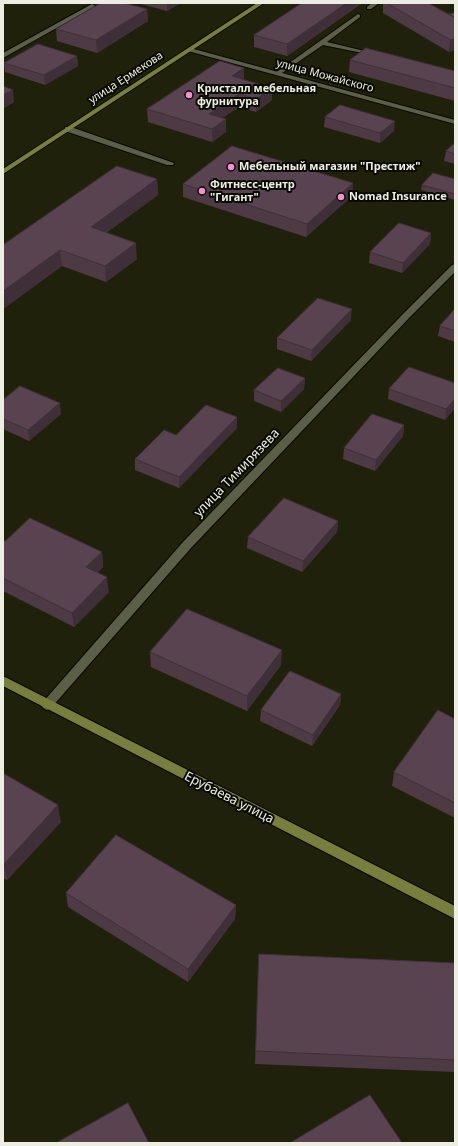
<!DOCTYPE html>
<html>
<head>
<meta charset="utf-8">
<style>
  body { margin:0 }
  #map { position:relative; width:458px; height:1146px; overflow:hidden; background:#1f210b; font-family:"Noto Sans",sans-serif }
  canvas { display:block }
  .frame { position:absolute; inset:0; border:4px solid #eceee1; pointer-events:none }
</style>
</head>
<body>
<div id="map">
<canvas width="458" height="1146"></canvas>
<div class="frame"></div>
</div>
<script>
const ctx = document.querySelector('canvas').getContext('2d');
ctx.lineJoin = 'round';
function trace(path, color, width, dash) { ctx.strokeStyle = color; ctx.lineWidth = width; ctx.lineCap = dash ? 'butt' : 'round'; ctx.setLineDash(dash || []); ctx.stroke(path); }
function fill(path, color) { ctx.fillStyle = color; ctx.fill(path, 'evenodd'); }
function write(font, color, halo, rows, align = 'center') {
  ctx.font = font + ' "Noto Sans",sans-serif'; ctx.lineWidth = 4; ctx.setLineDash([]); ctx.textBaseline = 'middle'; ctx.strokeStyle = halo; ctx.fillStyle = color; for (const [text, x, y, turn = 0] of rows) {
    ctx.save(); ctx.translate(x, y); ctx.rotate((+turn || 0) * Math.PI / 180); ctx.textAlign = isNaN(turn) ? turn : align; if (halo) ctx.strokeText(text, 0, 0); ctx.fillText(text, 0, 0); ctx.restore();
  }
}
const service = new Path2D(`
  M372 3H379L371 9H367V7Z
  M92 4 95 6 94 7 3 58V53Z
  M358 14 360 15V17L327 42 377 54V56L323 45 279 75H275V73Z
  M65 127H71L174 163 173 165H167L65 131Z`);
const minor = new Path2D(`
  M190 48 455 120V124L188 51 187 50Z
  M455 264V272L409 318 191 548 51 708 47 710 43 708 41 705 43 702 183 542 403 314 452 265Z`);
const secondary = new Path2D(`
  M257 3H264L3 174V169Z
  M3 676 455 906V919L3 686Z`);
const wall = new Path2D(`
  M137 3H181L167 11Z
  M383 3H428L449 14 455 13 449 52 383 13Z
  M361 4 287 56 254 47V35Z
  M147 9 148 21 97 53 57 41 56 29Z
  M77 56 78 66 45 85 5 72 4 63Z
  M350 60 455 71V101L349 72Z
  M244 79 272 100 256 112 239 107 222 118 226 119V132L212 142 148 122 147 109Z
  M325 117 394 131 380 143 324 127Z
  M455 143V164L444 161 446 151Z
  M157 179 158 195 106 233 137 259 106 282 62 266 3 309V245Z
  M455 179V200L421 190 422 185Z
  M353 183 352 196 306 237 183 197V184Z
  M431 233 430 244 402 273 369 263 370 252Z
  M455 309V342L438 336 440 326Z
  M351 320 311 361 277 349V338Z
  M305 378 304 389 281 412 254 401V390Z
  M455 383V408L445 420 388 399 389 389Z
  M3 400 61 414 29 441 3 429Z
  M237 417V428L179 488 135 470V459L176 435Z
  M404 425 403 436 375 471 343 459 344 448Z
  M338 521 337 532 302 572 247 548 248 537Z
  M3 540 5 541 102 552 103 567 97 573 109 592 74 627 3 591Z
  M150 652 281 665 247 711 151 667Z
  M341 694 340 705 312 746 260 721 261 710Z
  M455 719V818L392 786 394 772Z
  M3 773 61 822 7 880 3 878Z
  M66 893 236 905 235 919 188 982 68 907Z
  M259 954 455 963V1072L255 1064Z`);
const shadedWall = new Path2D(`
  M167 3H181L167 11Z
  M347 3H361V4L287 56V44Z
  M147 9 148 21 97 53 96 40Z
  M455 39V50L449 52 451 40Z
  M77 56 78 66 45 85 44 75Z
  M244 68V81L232 76Z
  M272 88V100L256 112V99Z
  M13 90 14 102 3 109V95Z
  M239 94V107L209 127V114Z
  M226 119V132L212 142V129Z
  M395 121 394 131 380 143V133Z
  M157 179 158 195 92 243 91 227Z
  M353 183 352 196 306 237 307 224Z
  M431 233 430 244 402 273 403 263Z
  M136 243 137 259 106 282 105 266Z
  M60 250 62 266 3 309V291Z
  M352 309 351 320 311 361 312 350Z
  M305 378 304 389 281 412V401Z
  M455 399V408L445 420 446 409Z
  M60 403 61 414 29 441 28 430Z
  M237 417V428L179 488V477Z
  M404 425 403 436 375 471 376 460Z
  M338 521 337 532 302 572 303 561Z
  M102 552 103 567 88 582 86 567Z
  M107 577 109 592 74 627 72 613Z
  M282 650 281 665 247 711V696Z
  M341 694 340 705 312 746 313 735Z
  M58 805 61 822 7 880 4 864Z
  M236 905 235 919 188 982V969Z`);
const building = new Path2D(`
  M101 3H124L147 9 96 40 56 29Z
  M302 3H347L287 44 254 35Z
  M387 3H428L455 18V39L451 40Z
  M455 13V18L449 14Z
  M38 44 77 56 44 75 4 63Z
  M366 48 455 71V88L350 60Z
  M220 61 244 68 232 76 272 88 256 99 239 94 209 114 226 119 212 129 147 109Z
  M3 86 13 90 3 95Z
  M340 105 395 121 380 133 325 117Z
  M455 143V154L446 151Z
  M232 146 353 183 307 224 183 184Z
  M117 166 157 179 91 227 136 243 105 266 60 250 3 291V245Z
  M433 173 455 179V194L422 185Z
  M399 223 431 233 403 263 370 252Z
  M318 298 352 309 312 350 277 338Z
  M455 309V331L440 326Z
  M409 367 455 383V399L446 409 389 389Z
  M278 368 305 378 281 401 254 390Z
  M20 386 60 403 28 430 3 419V400Z
  M206 405 237 417 179 477 135 459 164 430 176 435Z
  M372 414 404 425 376 460 344 448Z
  M284 498 338 521 303 561 248 537Z
  M30 518 102 552 86 567 107 577 72 613 3 578V540L5 541Z
  M187 609 282 650 247 696 150 652Z
  M290 671 341 694 313 735 261 710Z
  M438 710 455 719V803L394 772Z
  M3 773 58 805 4 864H3Z
  M116 835 236 905 188 969 66 893Z
  M259 954 455 963V1060L256 1051Z
  M370 1095 402 1143H290Z
  M128 1103 149 1143H56Z`);
const markers = [
  [189,95,4,"#f690d0"],
  [231,167,4,"#f690d0"],
  [202,191,4,"#f690d0"],
  [341,197,4,"#f690d0"]
];
const farStreetnames = [
  ["улица Можайского",325,76,15],
  ["улица Ермекова",126,78,-33]
];
const farPoinames = [
  ["Кристалл мебельная",197,89],
  ["фурнитура",197,102],
  ["Мебельный магазин \"Престиж\"",239,167],
  ["Фитнесс-центр",210,185],
  ["\"Гигант\"",210,198],
  ["Nomad Insurance",349,197]
];
const streetNames = [
  ["улица Тимирязева",237,473,-46],
  ["Ерубаева улица",229,798,27]
];
trace(service, '#090a00', 2);
trace(minor, '#090a00', 2);
trace(secondary, '#090a00', 2);
fill(service, '#5c5f48');
fill(minor, '#5c5f48');
fill(secondary, '#787e3d');
fill(wall, '#4d3a45');
fill(shadedWall, '#3e2f38');
fill(building, '#594350');
trace(building, '#3e2f38', 1);
for (const [x, y, r, color] of markers) { const dot = new Path2D(); dot.arc(x, y, r, 0, 2 * Math.PI); ctx.fillStyle = color; ctx.fill(dot); trace(dot, '#090a03', 1.5); }
write('11px', '#eceee1', '#090a03', farStreetnames);
write('bold 11px', '#eceee1', '#090a03', farPoinames, 'left');
write('13px', '#eceee1', '#090a03', streetNames);
</script>
</body>
</html>
